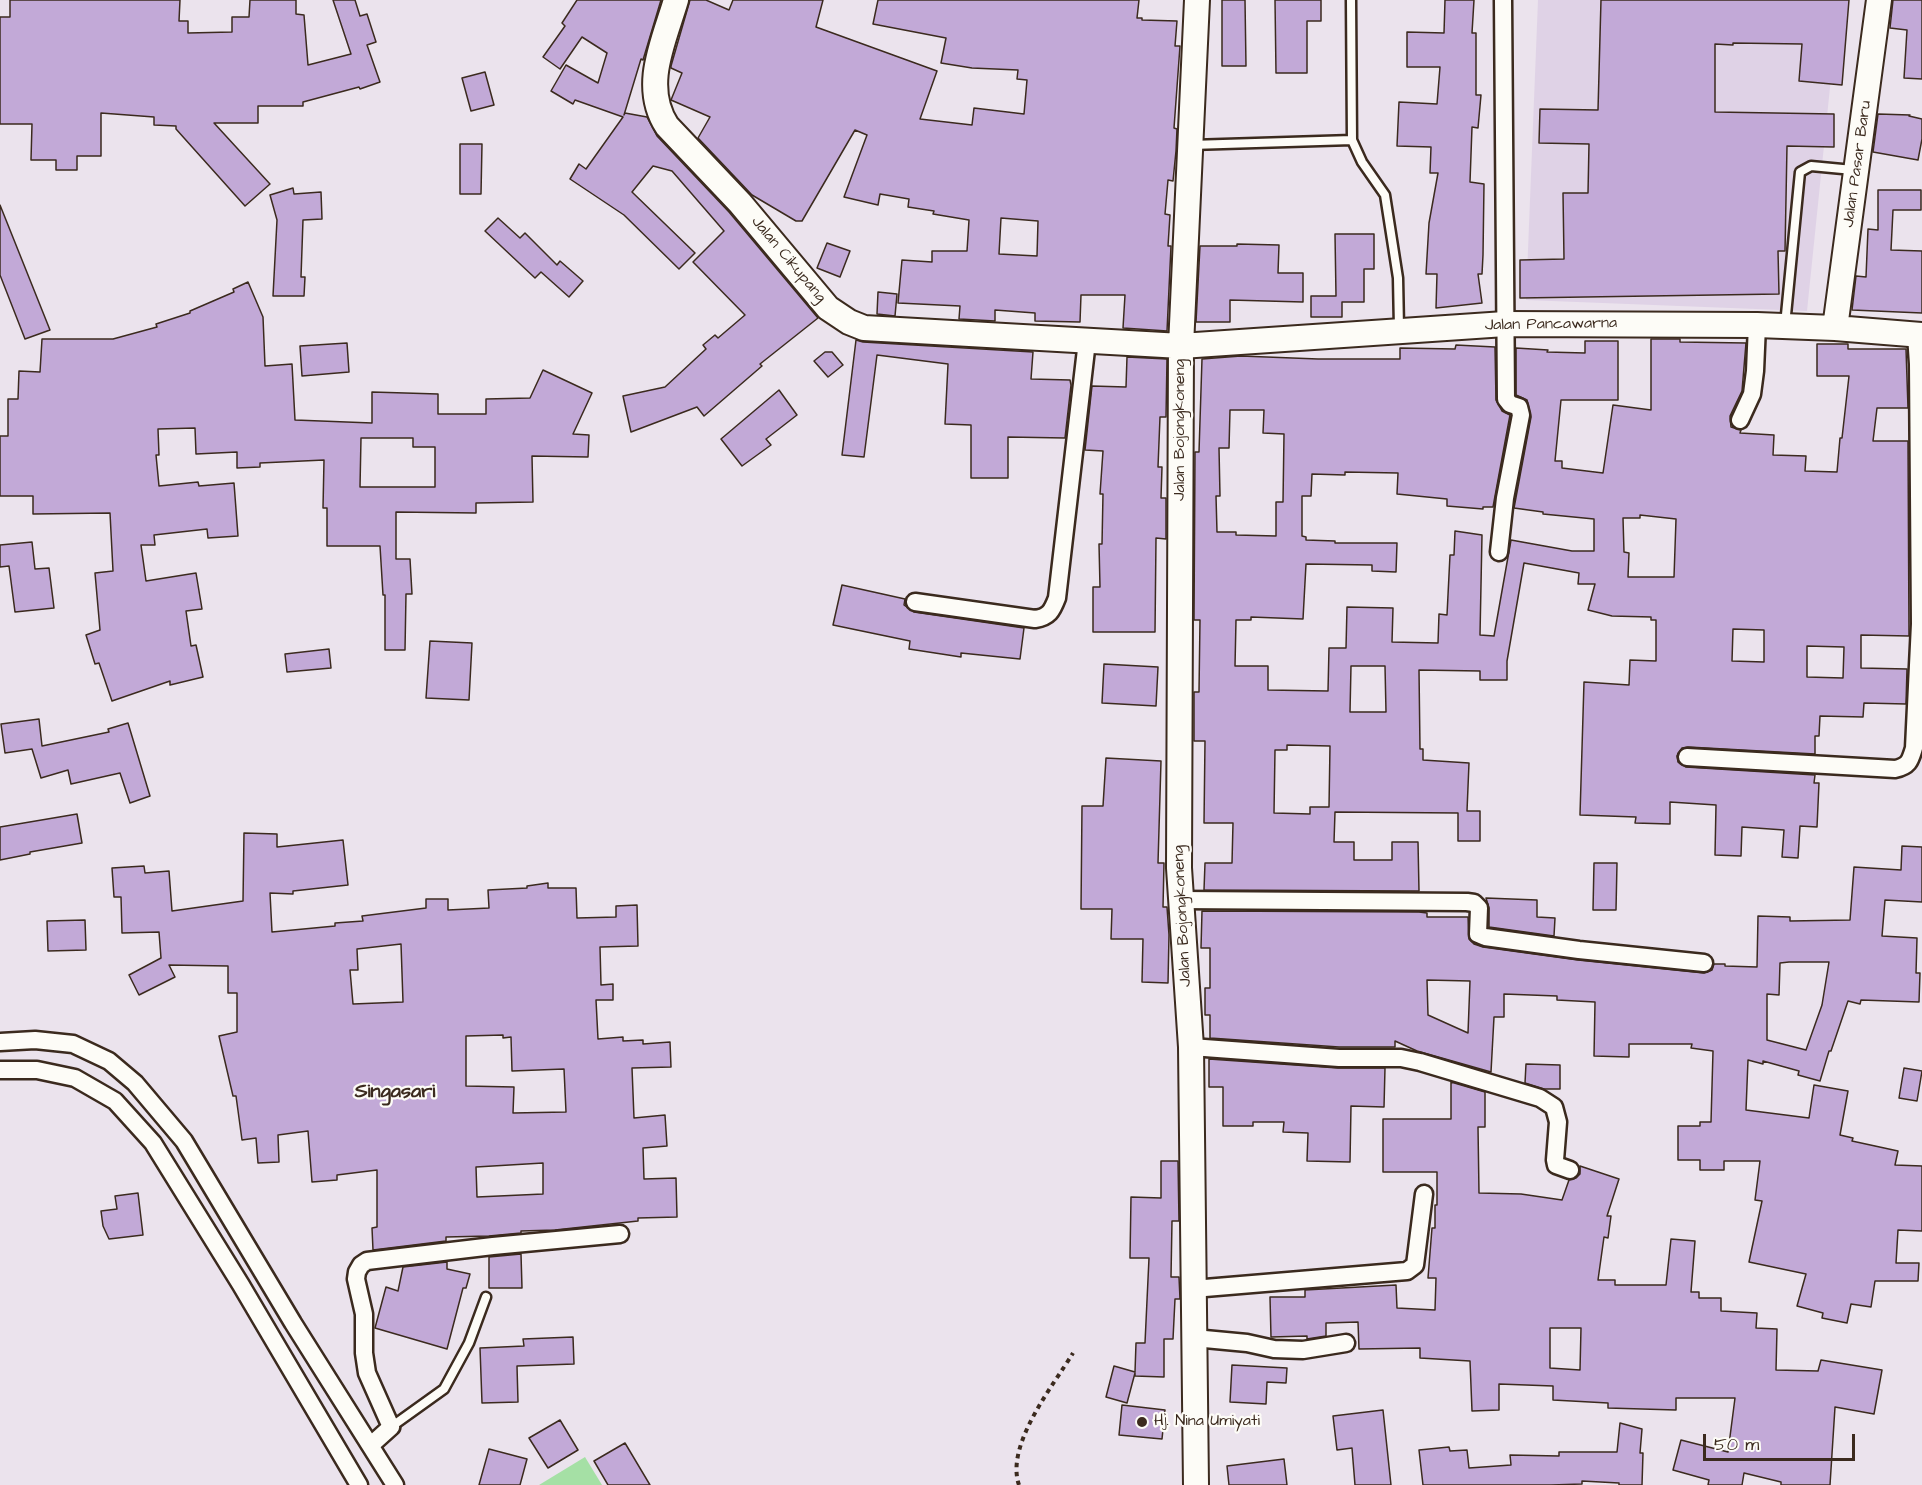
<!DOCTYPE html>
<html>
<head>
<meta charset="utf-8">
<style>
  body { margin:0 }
  #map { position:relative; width:1922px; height:1485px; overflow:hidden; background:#ebe3ed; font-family:"Architects Daughter",sans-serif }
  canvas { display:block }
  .scale { position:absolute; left:1703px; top:1434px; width:152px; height:27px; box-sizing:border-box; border:3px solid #3b2a1e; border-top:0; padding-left:8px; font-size:18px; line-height:21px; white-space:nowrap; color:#3b2a1e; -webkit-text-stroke:4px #fdfcf7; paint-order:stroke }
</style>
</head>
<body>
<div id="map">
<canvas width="1922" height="1485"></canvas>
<div class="scale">50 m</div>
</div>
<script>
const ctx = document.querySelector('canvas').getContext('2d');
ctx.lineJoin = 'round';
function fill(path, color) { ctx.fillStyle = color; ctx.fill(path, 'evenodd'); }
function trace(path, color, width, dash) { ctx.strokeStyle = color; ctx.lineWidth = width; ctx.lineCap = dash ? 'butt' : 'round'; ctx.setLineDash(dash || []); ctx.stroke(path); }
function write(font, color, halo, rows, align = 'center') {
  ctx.font = font + ' "Architects Daughter",sans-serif'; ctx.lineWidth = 4.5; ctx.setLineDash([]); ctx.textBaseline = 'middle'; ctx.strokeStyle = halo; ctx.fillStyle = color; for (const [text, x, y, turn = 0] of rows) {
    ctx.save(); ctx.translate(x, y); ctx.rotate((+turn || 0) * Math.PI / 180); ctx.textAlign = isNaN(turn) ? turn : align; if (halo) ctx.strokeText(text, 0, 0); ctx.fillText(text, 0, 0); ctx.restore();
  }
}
const built = new Path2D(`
  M1538 0H1839L1807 311 1526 300Z`);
const green = new Path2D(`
  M585 1457 602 1485H539Z`);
const building = new Path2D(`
  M10 0H180L179 21H188V33L232 32V17H249L250 0H296V14L304 15 308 65 351 54 333 0H355L360 16 367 14 376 42 367 45 380 82 360 89 359 87 303 102V106H258V123H214L270 184 245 206 176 129V126L154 125V117L101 113V156H77V170H56V160H31L32 124H0V17H10Z
  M577 0H661L643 60 641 59 624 115 625 113 647 117 657 136 729 212 818 318 760 364 762 366 704 416 697 407 631 432 623 396 665 387 706 349 703 345 715 335 718 338 745 315 693 262 724 231 672 171 653 166 632 192 695 253 679 269 624 215 570 179 579 164 586 169 623 117 575 100 573 104 551 91 566 65 598 83 607 53 582 37 560 69 543 57 565 26 562 23Z
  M690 0H706L729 10 733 0H823L816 27 937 71 920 119 972 125 974 108 1024 114 1027 80 1017 79 1018 70 972 68 941 63 946 38 873 24 878 0H1139L1137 18H1142V20L1177 21 1175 46H1180L1174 128 1177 129 1176 151 1173 181 1168 180 1165 214 1170 215 1168 246H1171L1167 331 1123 328 1125 295H1081L1080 322 1035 321V313L995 310V321L959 319 960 306 898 303 902 260 932 262V251H967L969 220 933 214 934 211 908 207 909 199 880 194 878 205 844 197 867 135 855 130 802 221H796L752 195 698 138 710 117 671 100 682 73 671 68V66ZM1001 218 1038 221 1037 256 999 254Z
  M1222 0H1245L1246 66H1222Z
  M1275 0H1321V21H1307V73H1276Z
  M1445 0H1474L1472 33H1476V95H1481L1478 128 1472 127 1470 182 1484 184 1483 255 1482 274H1478L1482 303 1436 308 1437 274H1426L1429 223 1438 173H1430L1431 147 1397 146 1399 102 1437 104 1440 67H1407V32L1444 33Z
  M1601 0H1849L1842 85 1799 81 1802 44 1733 43V45L1715 44V112L1834 114V147L1787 146 1785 251H1778L1779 294 1520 298V260L1564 259 1563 193H1588L1589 144 1539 143 1540 109 1598 110Z
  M1893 0H1922V79L1904 78 1907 30 1890 28Z
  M485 72 494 105 471 111 462 78Z
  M1878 114 1910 115 1909 116 1922 119V139L1918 160 1873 152Z
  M460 144H482L481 194H460Z
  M293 188 294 194 321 192 322 219 303 220 301 277H305L304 296H273L277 220 270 195Z
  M1878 190H1921V210H1893L1891 250 1922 251V313L1852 310 1856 276 1866 277 1868 229 1878 230Z
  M0 205 50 330 25 339 0 275Z
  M498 218 520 238 525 233 557 265 560 261 583 281 569 297 541 272 535 278 485 231Z
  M1335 234H1374V269H1364V302H1342V317H1311V296H1336Z
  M827 243 850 251 840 277 817 268Z
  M1237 244 1279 245 1278 273H1303V302L1230 300V322H1196L1200 246H1237Z
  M248 282 263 317 265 366 292 364 295 420 372 423V392L438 394V414H486V399L530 398 543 370 592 393 573 434 589 435 588 457 532 456 533 502 476 503V513L396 512V559H410L412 594H406L405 650H385V595H383L380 546H327V508H323L324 460 260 463V467L237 468V452L196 454 195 428 158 429 159 455H156L159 486 198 482 199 486 234 483 238 536 208 538 207 529 154 535 155 545H141L146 581 196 573 202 609 186 611 191 646 196 645 203 677 170 685V681L112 701 99 663 95 664 86 635 100 630 95 573 113 571 110 513 33 514V496H0V436H8V399H18L19 371 40 372 42 339H113L157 327 156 324 190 313V311L234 292 233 289ZM361 438H413V447H435V487H360Z
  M878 292 897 294 895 316 877 314Z
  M1651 339H1680V342L1746 343 1742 391 1730 416 1731 427 1741 430 1740 433 1774 435 1773 455 1806 456 1805 471 1837 472 1840 438H1842L1849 376H1817V344H1848V349H1906L1908 408H1877L1873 441H1908L1909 636 1861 635V668L1907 669 1906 704 1864 703 1863 717 1820 716 1819 736H1815V754L1688 747 1682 748 1677 756 1678 762 1686 767 1815 775 1814 783H1819L1817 827 1800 826 1798 858 1782 857 1784 830 1742 827 1741 856 1715 855 1716 805 1670 802V824L1635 823 1636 817 1580 815 1584 682 1629 685 1630 660 1656 661V620H1651V617L1612 616 1588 610 1595 584H1578L1579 573 1524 563 1507 661V680H1480V671L1419 670 1420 749H1423V760L1469 763 1467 811H1480V841H1458V813L1335 812 1334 842H1354V860H1392V842H1418L1419 891 1204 890 1205 863H1232L1233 823H1204L1205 741H1194V692H1199L1200 620H1194L1195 452H1199L1202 359 1241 356 1318 359H1400V348L1455 349 1456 345 1495 347 1496 400 1502 411 1510 415 1493 507H1483V509L1447 506V499L1397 494 1398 473 1345 472V475L1312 474 1311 496H1302V536L1306 537V540L1335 541V543H1397L1396 572 1372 571V565L1306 564 1303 619 1251 617V620H1236L1235 666H1268V690L1328 691 1329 648H1346L1347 607 1393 608 1392 642 1438 643 1439 614 1447 615 1450 555H1454L1455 531 1482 535 1480 635 1494 636 1511 540 1572 551H1594V519L1543 514V512L1514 508 1531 417 1527 400 1516 395V348L1548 350 1547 352 1585 353V341H1618V400H1561L1555 461H1562V468L1603 473 1613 405 1651 410ZM1230 410H1264L1263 433 1284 434 1283 502H1276V536L1236 535V532H1217L1216 496H1220L1219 448H1229ZM1640 515 1676 519 1674 577H1628L1629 553 1624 552 1623 518H1640ZM1733 629 1764 630V662L1732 661ZM1807 646 1844 647 1843 678 1807 677ZM1351 666H1385L1386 712H1350ZM1287 745 1330 746 1329 807H1310V814L1274 813 1275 750H1287Z
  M856 340 863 342 1033 352 1031 379 1070 380 1071 385 1065 438 1008 437V478H971V425L945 424 948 364 877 355 864 457 842 455Z
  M347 343 349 372 302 376 300 346Z
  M825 352H832L843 365 828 377 814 361Z
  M1127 357 1167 359 1166 417H1160L1158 467H1162L1161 498H1166V539L1156 538 1155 632H1093V587H1100L1099 544H1102L1103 494H1100L1103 451 1085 450 1092 386 1126 387Z
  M779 390 797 415 766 439 771 445 742 466 721 439Z
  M32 542 35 569 49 568 54 608 15 612 9 566 0 567V545Z
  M842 585 905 599 904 605 914 612 1024 628 1020 659 961 653V657L909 649 910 641 833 625Z
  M430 641 472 643 469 700 426 698Z
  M329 649 331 668 287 672 285 654Z
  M1104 664 1158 667 1156 706 1102 703Z
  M39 719 42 746 109 732 108 729 128 723 150 796 130 803 120 773 71 784 68 770 41 778 32 749 5 753 1 724Z
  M1106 758 1161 761 1158 863H1164L1163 907H1167L1169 935 1168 983 1142 982 1143 939H1111L1112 909H1081L1082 806H1103Z
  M77 814 82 843 30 852V854L0 860V827Z
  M244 833 277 834V847L343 840 348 885 293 891V894L270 893 272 932 335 926V923L363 921 362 916 426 908V899H448V910L489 908 488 890 527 888V886L548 883V888H576L577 918 616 917V906L637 905 638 946 600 947 601 985 613 984V1000H596L598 1039 623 1037V1041L643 1040V1044L670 1042 671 1067 632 1068 634 1118 665 1115 667 1146 643 1148 644 1179 676 1178 677 1217 638 1218V1221L555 1230 521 1231V1233L489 1236 446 1237V1241L373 1250 372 1228 377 1227V1170L337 1175V1180L312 1182 308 1131 278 1135 279 1162 258 1163 256 1138 242 1140 236 1096H233L219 1036 237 1032V993H228V966L169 965 175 977 139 995 129 975 161 958 159 932 122 933 121 897H114L112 868 144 866 145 873 169 871 172 911 243 901ZM401 944 403 1002 353 1004 350 970H358L357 949ZM503 1035V1038L511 1037 512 1071 564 1069 566 1112 513 1113 514 1087 466 1086V1036ZM543 1163V1194L477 1197 476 1167Z
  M1902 846 1922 847V902L1885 900 1882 936 1917 938 1916 973H1920L1919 1002 1861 1000 1860 1004 1848 1001 1831 1051H1829L1820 1081 1798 1075 1799 1071 1763 1061V1064L1748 1060 1746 1110 1809 1118 1814 1085 1848 1091 1840 1135 1853 1138 1852 1141 1898 1151 1895 1165 1922 1166V1231L1898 1230 1896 1263H1919L1918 1281H1875L1871 1307 1851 1304 1847 1323 1822 1318 1823 1313 1797 1306 1806 1274 1749 1262 1762 1201 1755 1200 1760 1161H1724V1170H1700V1160H1678V1126H1700V1122H1711L1713 1051 1691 1048 1692 1044H1629V1057L1594 1056 1595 1002 1557 1000V996L1504 994V1017H1494L1491 1072 1417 1051 1395 1041V1047H1339L1210 1038V1015H1205V988H1210V948H1201L1202 911 1419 912 1427 913V917H1468L1469 939 1474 944 1483 947 1578 960 1704 973 1712 970 1714 964H1725V966L1757 967 1758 916 1790 917V921L1850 920 1854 867 1901 870ZM1789 962H1829L1822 1005 1806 1050 1767 1040V994L1779 995 1780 963ZM1427 980 1470 981 1468 1033 1428 1015Z
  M1594 863H1617L1616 910H1593Z
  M1486 898 1537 900V917L1555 918 1554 936 1489 927V908Z
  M85 920 86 950 48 951 47 921Z
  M1209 1059 1338 1068H1385L1384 1107 1351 1106 1350 1162 1307 1161 1308 1133 1283 1132 1284 1122H1253V1126H1223V1087H1209Z
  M1526 1064 1560 1065V1089H1544L1525 1083Z
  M1904 1068 1922 1071 1917 1101 1899 1098Z
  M1451 1082 1485 1092V1127H1478L1479 1193 1521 1194 1562 1200 1569 1180 1576 1178 1580 1174V1166L1619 1179 1607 1216H1611L1608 1238 1604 1237 1598 1280H1615V1285H1666L1671 1239 1695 1241 1691 1292H1699V1298H1721V1311L1757 1313 1756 1328 1777 1329 1776 1370 1818 1371 1821 1360 1882 1370 1874 1414 1835 1407 1830 1485H1781V1482L1744 1473 1742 1485H1708L1709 1480 1673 1470 1681 1440 1728 1452 1735 1398H1676V1410L1608 1408V1403L1553 1400V1386L1499 1384V1410L1472 1411 1470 1361 1420 1358V1348L1359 1349 1358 1322 1326 1323V1336L1307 1339V1336L1271 1337 1270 1297H1305V1290L1396 1285 1397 1308 1435 1310 1436 1278H1428L1432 1228H1435V1205H1437V1172H1383V1119H1451ZM1550 1328H1581L1580 1370 1550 1368Z
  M1161 1161H1178L1179 1221H1172L1171 1277H1179L1180 1299H1175L1173 1339H1164V1377L1135 1376V1373L1127 1403 1106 1397 1114 1366 1135 1372 1136 1343H1145L1149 1258H1130L1131 1197 1161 1198Z
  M138 1193 143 1235 109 1239 103 1226 101 1211 117 1209 115 1196Z
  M521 1254 522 1288H489V1257Z
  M447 1262V1269L470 1274 466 1288H463L447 1349 375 1328 386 1287 398 1291 403 1267Z
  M573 1337 574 1364 517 1366 518 1402 482 1403 480 1348 524 1346 523 1339Z
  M1232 1365 1287 1368 1286 1383 1267 1382 1266 1404 1230 1402Z
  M1122 1405 1165 1410 1162 1439 1119 1435Z
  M1383 1410 1391 1485H1355L1352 1448 1337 1450 1333 1416Z
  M560 1420 578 1450 548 1468 529 1438Z
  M1620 1423 1642 1429 1640 1453H1643L1642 1485H1619V1483L1582 1481V1484L1551 1485H1423L1419 1450 1449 1447 1450 1451 1467 1450 1469 1468 1511 1465 1510 1455 1559 1456V1452H1617Z
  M625 1443 650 1485H608L594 1461Z
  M489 1449 527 1459 520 1485H479Z
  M1284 1459 1287 1485H1229L1227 1466Z`);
const path = new Path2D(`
  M1019 1485C1005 1445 1053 1386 1073 1353`);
const lane = new Path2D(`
  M1351 0 1352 140 1362 162 1385 195 1398 278 1399 328
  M1191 145 1352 140
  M1785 325 1800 172 1811 166 1853 170
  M391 1427 444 1389 469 1343 486 1297`);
const street = new Path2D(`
  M1740 420 1752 394 1755 371 1757 325
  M1499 552 1505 498 1521 415 1519 407 1510 404 1506 399 1503 0
  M915 602 1035 619C1049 617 1052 611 1057 598L1087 341
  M1687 757 1895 769C1909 766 1910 761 1914 748L1920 624 1918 364 1916 335
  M1181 900 1467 902 1474 903 1479 908 1478 934 1485 937 1579 950 1704 963
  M0 1042 35 1040 73 1044 109 1061 135 1083 184 1141 293 1323 395 1485
  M1191 1047 1339 1058H1401L1420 1062 1540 1098 1554 1107 1558 1122 1555 1160 1556 1165 1570 1170
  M0 1070H37L75 1078 115 1101 153 1143 241 1285 359 1485
  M1193 1289 1407 1271 1415 1265 1424 1194
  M1194 1338 1247 1343 1274 1349 1303 1350 1346 1343
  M371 1445 391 1427 367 1373 364 1353V1314L356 1279 357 1272 361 1265 367 1261 493 1246 620 1234`);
const secondary = new Path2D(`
  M676 0C664 41 641 86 667 126L740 203 828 308 849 322 864 328 1181 346 1505 324 1757 325 1835 328 1922 335
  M1835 328 1879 0
  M1196 1485 1191 1047 1179 868 1181 346 1197 0`);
const markers = [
  [1142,1422,6,"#3b2a1e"]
];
const streetNames = [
  ["Jalan Pasar Baru",1858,164,-82],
  ["Jalan Cikupang",788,260,50],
  ["Jalan Pancawarna",1551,325,-1],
  ["Jalan Bojongkoneng",1181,430,-90],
  ["Jalan Bojongkoneng",1183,916,-93]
];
const poiNames = [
  ["Hj. Nina Umiyati",1154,1422]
];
const quarterNames = [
  ["Singasari",395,1093]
];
fill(built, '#dfd2e6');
fill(green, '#a5e0a5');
fill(building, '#c2a9d7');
trace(building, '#3b2a1e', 1.5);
trace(lane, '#3b2a1e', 13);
trace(street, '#3b2a1e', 21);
trace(secondary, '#3b2a1e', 28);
trace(path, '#3b2a1e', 4, [4.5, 4.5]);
trace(lane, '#fdfcf7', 8);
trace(street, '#fdfcf7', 16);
trace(secondary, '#fdfcf7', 24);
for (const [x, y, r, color] of markers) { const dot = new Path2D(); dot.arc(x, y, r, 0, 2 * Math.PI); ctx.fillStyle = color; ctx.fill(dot); trace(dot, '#fdfcf7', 2); }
write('16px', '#3b2a1e', '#fdfcf7', streetNames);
write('16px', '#3b2a1e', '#fdfcf7', poiNames, 'left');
write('bold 20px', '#3b2a1e', '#fdfcf7', quarterNames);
</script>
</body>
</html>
